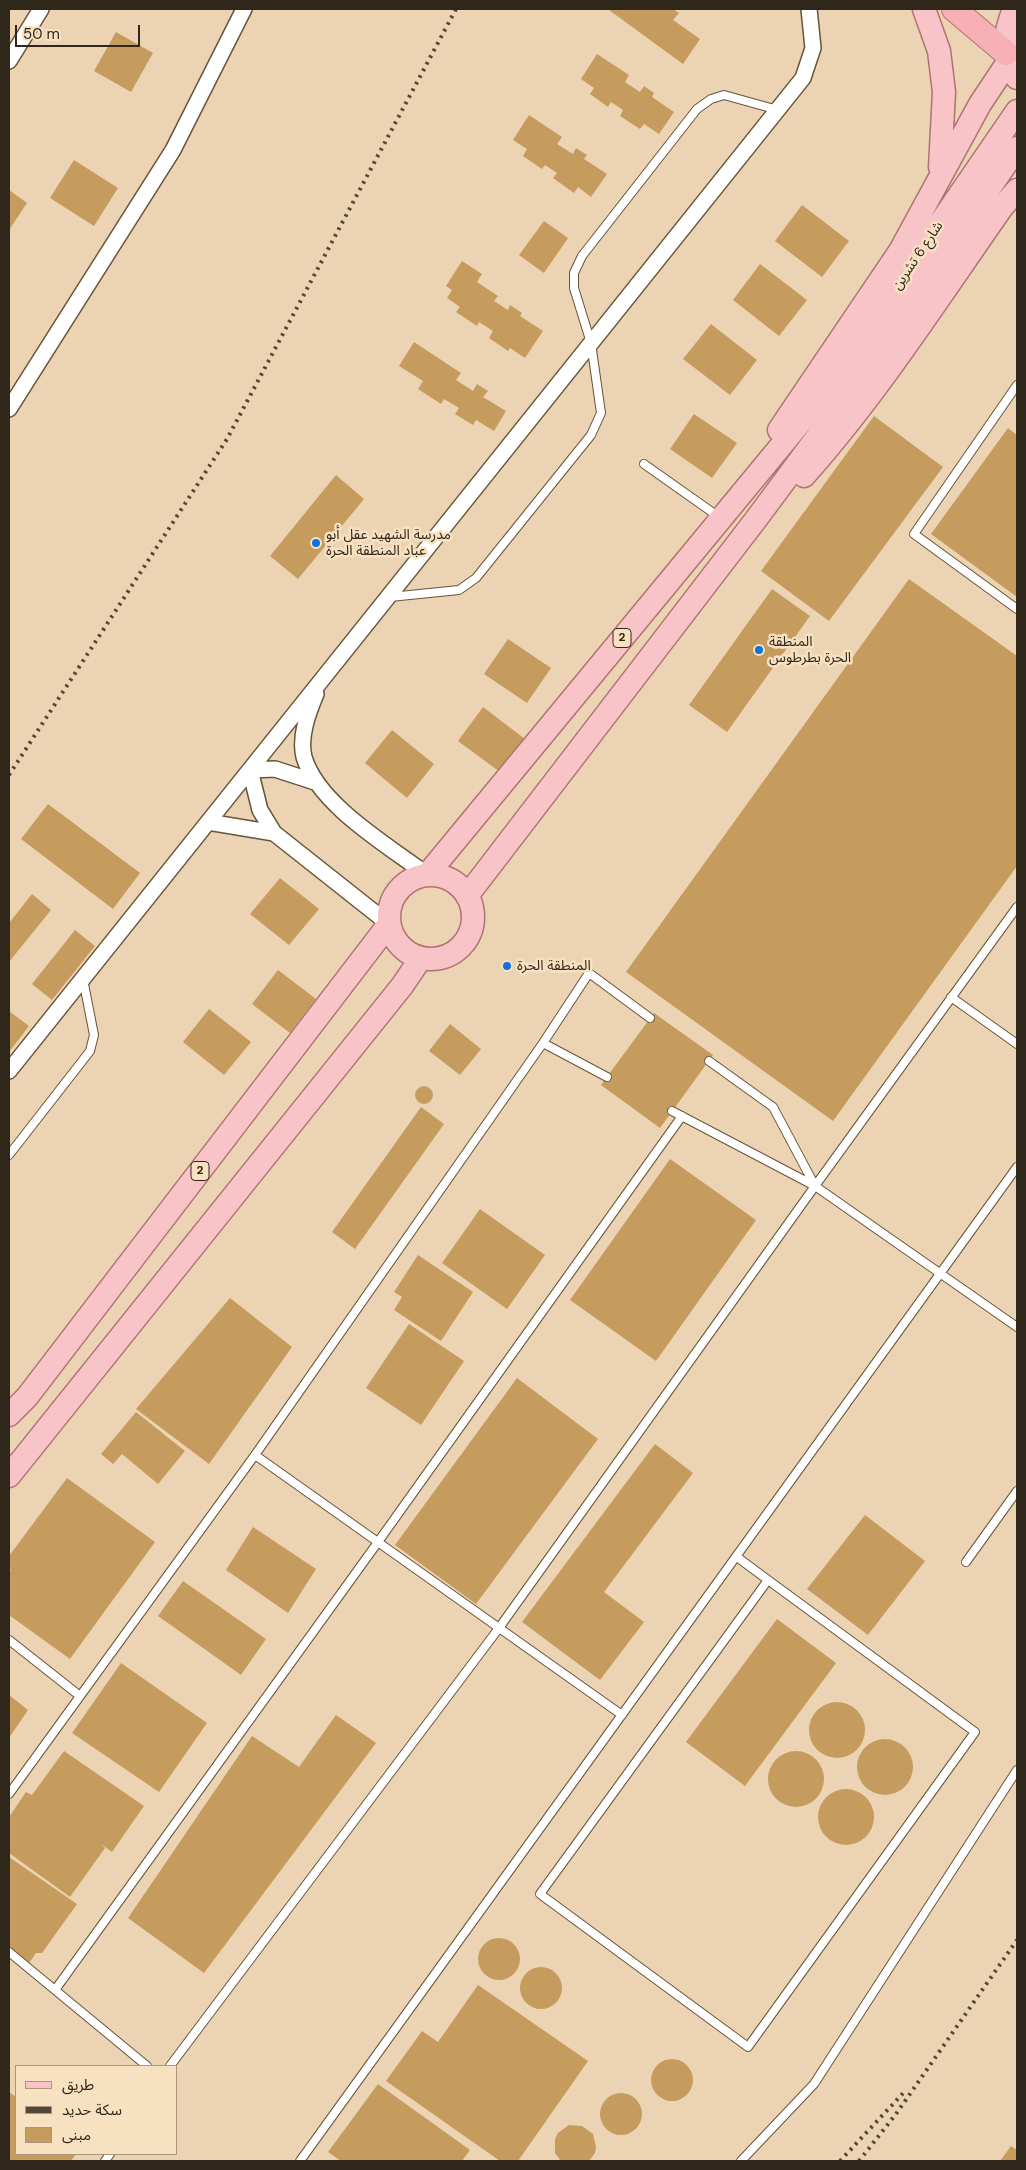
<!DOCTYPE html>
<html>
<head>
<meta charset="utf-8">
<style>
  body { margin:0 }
  #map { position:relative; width:1026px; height:2170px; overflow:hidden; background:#ebd3b3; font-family:"DM Sans","Noto Sans Arabic",sans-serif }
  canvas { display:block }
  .frame { position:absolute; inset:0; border:10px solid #30271b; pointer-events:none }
  .legend { position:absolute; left:15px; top:2065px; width:162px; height:90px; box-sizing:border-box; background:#f8e1c0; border:1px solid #a8977e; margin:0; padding:6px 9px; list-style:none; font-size:15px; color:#30271b }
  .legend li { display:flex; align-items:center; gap:10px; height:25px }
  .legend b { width:25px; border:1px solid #a8977e }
  .scale { position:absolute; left:15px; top:25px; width:125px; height:22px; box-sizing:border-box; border:2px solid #30271b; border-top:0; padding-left:6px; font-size:15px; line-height:18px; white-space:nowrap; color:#30271b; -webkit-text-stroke:4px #f8e1c0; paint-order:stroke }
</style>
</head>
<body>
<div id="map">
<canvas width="1026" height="2170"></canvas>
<div class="frame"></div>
<ul class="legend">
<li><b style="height:6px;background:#f9c4c7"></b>طريق</li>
<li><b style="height:6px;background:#534737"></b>سكة حديد</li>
<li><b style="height:14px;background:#c69c5e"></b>مبنى</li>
</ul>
<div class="scale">50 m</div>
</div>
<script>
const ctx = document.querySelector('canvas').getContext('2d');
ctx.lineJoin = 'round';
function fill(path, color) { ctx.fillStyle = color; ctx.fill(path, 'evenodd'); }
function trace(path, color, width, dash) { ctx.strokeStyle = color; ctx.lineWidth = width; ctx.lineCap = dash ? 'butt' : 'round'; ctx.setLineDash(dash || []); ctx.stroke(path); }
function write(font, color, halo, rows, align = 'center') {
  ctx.font = font + ' "DM Sans","Noto Sans Arabic",sans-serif'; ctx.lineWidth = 5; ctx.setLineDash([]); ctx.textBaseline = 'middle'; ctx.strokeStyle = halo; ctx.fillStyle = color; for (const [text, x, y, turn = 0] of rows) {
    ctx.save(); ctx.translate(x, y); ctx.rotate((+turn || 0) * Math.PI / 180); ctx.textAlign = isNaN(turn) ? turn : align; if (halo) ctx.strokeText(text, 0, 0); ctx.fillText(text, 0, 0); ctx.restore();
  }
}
const building = new Path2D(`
  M610 9H673L679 13 673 20 700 39 683 64 609 10Z
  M116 32 153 53 131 92 94 71Z
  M597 54 629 75 625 82 640 92 644 86 654 93 652 97 674 112 659 134 644 124 640 129 620 116 623 110 611 102 608 107 590 94 594 88 581 79Z
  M529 115 562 137 557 144 573 154 576 148 587 155 584 159 607 174 591 197 578 187 574 193 553 178 557 173 545 165 542 169 523 156 527 149 513 140Z
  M74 160 118 188 94 226 50 198Z
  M9 190 27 203 9 230Z
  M802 205 849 241 822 277 775 241Z
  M544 221 568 238 544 273 519 255Z
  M462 261 482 274 477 282 498 296 494 301 508 310 510 305 522 313 520 316 543 331 525 358 510 348 508 351 489 338 493 331 479 322 477 326 456 312 460 307 447 298 452 290 446 286Z
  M760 264 807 300 779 336 733 300Z
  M711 324 757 360 730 395 683 359Z
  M414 342 461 373 456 380 473 391 477 384 488 391 483 397 506 411 494 431 476 420 473 425 455 414 459 408 444 399 441 404 418 389 423 381 399 366Z
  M694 414 737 443 712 478 670 449Z
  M874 416 943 467 829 621 761 571Z
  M1008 428 1017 435V597L931 534Z
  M336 475 364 499 298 579 270 556Z
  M909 579 1017 656V866L833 1121 626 972Z
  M772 589 810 616 727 732 689 705Z
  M508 639 551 668 527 703 484 674Z
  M483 707 525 739 500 772 458 741Z
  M392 730 434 764 407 798 365 763Z
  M48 804 140 873 113 909 21 839Z
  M280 878 319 909 289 945 250 914Z
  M32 894 51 910 9 962V923Z
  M75 930 95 946 52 1000 32 984Z
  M278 970 316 999 290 1033 252 1004Z
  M209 1009 251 1042 224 1075 183 1042Z
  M10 1012 29 1026 9 1052V1014Z
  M654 1013 713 1055 660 1128 601 1085Z
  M450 1024 481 1049 460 1075 429 1051Z
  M415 1095a9 9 0 1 1 18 0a9 9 0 1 1-18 0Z
  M421 1107 444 1124 355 1249 332 1232Z
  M670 1159 756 1220 656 1361 570 1300Z
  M480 1209 545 1255 507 1309 442 1263Z
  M418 1255 473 1292 441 1341 394 1310 402 1297 394 1292Z
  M230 1298 292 1347 209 1464 136 1409Z
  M409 1324 464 1361 421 1425 366 1388Z
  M517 1378 598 1439 476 1604 395 1545Z
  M136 1412 185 1451 158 1484 122 1454 113 1464 101 1454Z
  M655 1444 693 1473 604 1592 644 1622 600 1680 522 1622Z
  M67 1478 155 1542 70 1659 9 1615V1573L11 1570 9 1568V1556Z
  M865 1515 925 1561 868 1635 807 1589Z
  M253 1527 316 1569 288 1613 226 1570Z
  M183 1581 266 1639 241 1675 158 1616Z
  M777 1619 836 1663 745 1786 686 1742Z
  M121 1663 207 1723 159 1792 72 1733Z
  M9 1695 28 1710 9 1738Z
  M809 1730a28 28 0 1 1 56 0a28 28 0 1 1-56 0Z
  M336 1715 376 1743 204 1973 128 1918 252 1736 299 1767Z
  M857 1767a28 28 0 1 1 56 0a28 28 0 1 1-56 0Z
  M768 1779a28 28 0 1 1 56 0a28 28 0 1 1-56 0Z
  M64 1751 144 1806 112 1852 101 1844 105 1848 70 1897 9 1853V1817L26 1792 32 1795Z
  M818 1817a28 28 0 1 1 56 0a28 28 0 1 1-56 0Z
  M9 1857 77 1904 42 1953H36L29 1963 9 1948Z
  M478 1959a21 21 0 1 1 42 0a21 21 0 1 1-42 0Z
  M520 1988a21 21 0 1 1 42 0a21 21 0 1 1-42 0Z
  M478 1985 588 2061 518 2161H500L386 2081 422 2031 438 2042Z
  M651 2080a21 21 0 1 1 42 0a21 21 0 1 1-42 0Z
  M378 2084 470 2150 462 2161H341L328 2152Z
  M9 2092 16 2097V2154H76L71 2161H9Z
  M600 2114a21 21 0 1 1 42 0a21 21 0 1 1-42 0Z
  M569 2125 582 2126 593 2134 596 2147 595 2153 589 2161H561L555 2153V2139L558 2133Z
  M1011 2146 1017 2150V2161H1000Z`);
const service = new Path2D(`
  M1017 385 914 534 1017 609
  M644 464 719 517
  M390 597 459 590 476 578 591 435 601 413 591 343 574 288V273L582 256 697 109 711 99 724 95 778 110
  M951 997 1017 1044
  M543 1043 607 1077
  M672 1111 815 1186 773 1107 709 1061
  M9 1155 90 1051 94 1035 83 979
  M815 1186 1017 1327
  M255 1455 622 1715
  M737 1557 768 1580 975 1732 748 2047 540 1894 768 1580
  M966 1562 1017 1491
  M9 1640 80 1696
  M9 1794 255 1455 543 1043 589 973 650 1018
  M9 1952 147 2066
  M55 1990 378 1542 682 1116
  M170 2066 499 1628 815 1186 1017 907
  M105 2161 110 2154
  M300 2161 1017 1167
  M741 2161 814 2084 1017 1770`);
const minor = new Path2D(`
  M9 61 41 9
  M9 409 173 150 244 9
  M316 694C308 713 299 737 304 757 318 805 389 846 427 875
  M315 782 275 769 250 770 260 810 274 833 389 924
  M208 822 274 833
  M9 1071 803 78 813 48 809 9`);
const primary = new Path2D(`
  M924 9 939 51 944 92 940 167
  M1014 9C1003 36 1002 52 1017 78
  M779 430 900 251 980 104 1008 62
  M804 476C878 393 939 297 1003 206L1017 190
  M427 875 818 401 1017 111
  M389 917a42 42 0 1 1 84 0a42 42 0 1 1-84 0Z
  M467 896 757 518 835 413 1017 148
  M9 1415 27 1397 389 924
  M9 1476 402 986 421 958`);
const trunk = new Path2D(`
  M954 9 1006 53`);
const rail = new Path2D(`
  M9 775 227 439 456 9
  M840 2161 906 2090
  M859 2161 896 2114 1017 1940`);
const markers = [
  [316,543,5,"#1171da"],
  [759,650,5,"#1171da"],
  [507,966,5,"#1171da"]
];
const shields = [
  [622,638,18],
  [200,1171,18]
];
const shieldNames = [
  ["2",622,638],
  ["2",200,1171]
];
const streetNames = [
  ["شارع 6 تشرين",918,256,-56]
];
const poiNames = [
  ["مدرسة الشهيد عقل أبو",326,535],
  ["عباد المنطقة الحرة",326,551],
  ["المنطقة",769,642],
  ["الحرة بطرطوس",769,658],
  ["المنطقة الحرة",517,966]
];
fill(building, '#c69c5e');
trace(service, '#685437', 10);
trace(minor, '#685437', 18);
trace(primary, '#b07373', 25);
trace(trunk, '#b07373', 26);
trace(service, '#fff', 8);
trace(minor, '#fff', 15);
trace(primary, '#f9c4c7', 22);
trace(trunk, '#f7b0b4', 24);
trace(rail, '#534737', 4, [2.5, 5]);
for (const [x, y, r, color] of markers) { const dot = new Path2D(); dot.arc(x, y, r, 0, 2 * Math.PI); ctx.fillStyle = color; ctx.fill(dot); trace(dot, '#f8e1c0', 2); }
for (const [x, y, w] of shields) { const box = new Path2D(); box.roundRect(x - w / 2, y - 9.5, w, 19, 4); ctx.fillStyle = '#f8e1c0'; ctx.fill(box); trace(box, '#30271b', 1); }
write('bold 12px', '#30271b', null, shieldNames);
write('14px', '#30271b', '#f8e1c0', streetNames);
write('14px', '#30271b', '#f8e1c0', poiNames, 'left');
</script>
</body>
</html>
